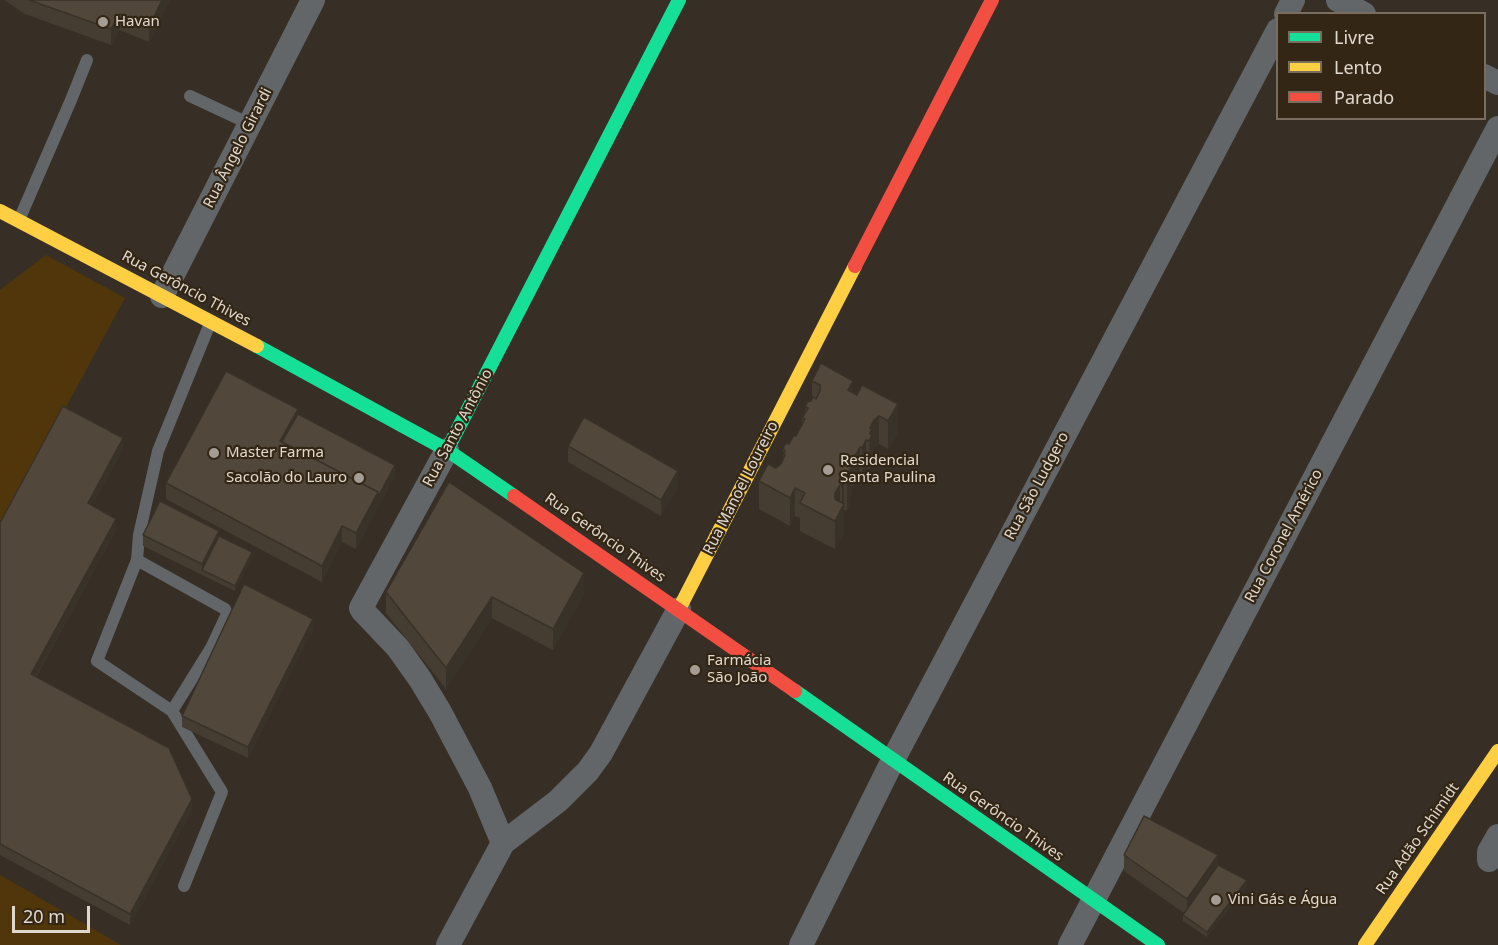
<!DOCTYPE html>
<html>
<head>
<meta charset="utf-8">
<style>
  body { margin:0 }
  #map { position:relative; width:1498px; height:945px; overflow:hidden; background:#372f26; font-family:"Noto Sans",sans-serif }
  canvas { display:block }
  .legend { position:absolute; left:1276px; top:12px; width:210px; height:108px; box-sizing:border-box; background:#332615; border:2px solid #786d5f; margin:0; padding:8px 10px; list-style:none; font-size:18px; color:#e0d8cd }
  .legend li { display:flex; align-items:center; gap:12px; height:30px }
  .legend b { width:30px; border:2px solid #786d5f }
  .scale { position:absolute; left:12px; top:906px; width:78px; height:27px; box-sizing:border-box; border:3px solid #e0d8cd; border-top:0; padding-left:8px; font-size:18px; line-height:21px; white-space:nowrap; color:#e0d8cd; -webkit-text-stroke:4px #332615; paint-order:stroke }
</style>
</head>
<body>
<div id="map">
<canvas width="1498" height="945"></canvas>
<ul class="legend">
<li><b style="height:8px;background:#16e098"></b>Livre</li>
<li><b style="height:8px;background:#ffcf43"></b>Lento</li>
<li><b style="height:8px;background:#f24e42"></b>Parado</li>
</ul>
<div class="scale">20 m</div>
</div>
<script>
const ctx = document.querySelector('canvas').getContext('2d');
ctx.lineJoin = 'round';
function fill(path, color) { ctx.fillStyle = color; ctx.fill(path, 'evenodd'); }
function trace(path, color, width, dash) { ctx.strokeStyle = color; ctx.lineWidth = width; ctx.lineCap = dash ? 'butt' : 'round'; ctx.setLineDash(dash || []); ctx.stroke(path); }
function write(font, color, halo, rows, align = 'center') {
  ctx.font = font + ' "Noto Sans",sans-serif'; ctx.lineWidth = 4.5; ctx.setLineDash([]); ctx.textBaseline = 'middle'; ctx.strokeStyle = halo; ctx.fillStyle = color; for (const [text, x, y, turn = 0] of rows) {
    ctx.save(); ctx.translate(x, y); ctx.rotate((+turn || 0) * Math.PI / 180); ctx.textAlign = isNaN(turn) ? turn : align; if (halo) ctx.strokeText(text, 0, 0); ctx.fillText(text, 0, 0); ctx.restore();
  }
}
const green = new Path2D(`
  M46 255 125 298 0 529V290Z
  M0 875 121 945H0Z`);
const lane = new Path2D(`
  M190 96 250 124
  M19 220 71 100 87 60
  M137 560 225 609 227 614 211 648 172 711 97 661 137 560 139 535 158 451 211 321
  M172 711 222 792 184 886`);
const street = new Path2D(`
  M1338 0 1364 14
  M1286 14 1293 0
  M1484 76 1498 83
  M162 296 313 0
  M447 450 361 608 362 610 398 648 420 679 440 712 480 788 503 843
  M1489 860V852L1498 836
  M448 945 503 843 558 801 588 771 601 753 679 609
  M801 945 893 760 1278 30
  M1070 945 1498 128`);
const fast = new Path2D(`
  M257 346 447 450 514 496
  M447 450 679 0
  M795 691 1158 945`);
const slow = new Path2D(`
  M0 211 257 346
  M679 609 855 266
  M1365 945 1498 751`);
const jam = new Path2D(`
  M855 266 992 0
  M514 496 795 691`);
const wall = new Path2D(`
  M4 0H170L149 42 120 30 111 45 25 14Z
  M812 381 853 392 857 395 862 385 898 432 888 449 879 444 874 448 872 452V464L869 469 866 468 862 476 860 475 852 489V494L850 498V505L847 510H844V532L835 549 800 531V518L795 516 790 526 759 509V481L781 464 783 459V448L789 444 796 436 802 424V418L805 413V407L812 400Z
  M298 414 395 476 356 549 342 542 322 582 166 499V483Z
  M568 446 678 487 661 516 568 462Z
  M123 449 92 506 116 530 36 677 192 810 130 925 0 855V523Z
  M143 535 219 536 252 557 235 591 143 546Z
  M386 592 584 594 553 650 492 618 446 689 386 613Z
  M313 630 248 758 182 727V716Z
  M1124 855 1218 865 1247 886 1207 937 1183 921V915L1184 913 1124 871Z`);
const shadedWall = new Path2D(`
  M162 0H170L149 42V27Z
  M120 14V30L111 45V29Z
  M853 381V409L848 390Z
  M898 404V432L888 449V421Z
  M298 409V425L285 448 280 441Z
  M879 416V444L874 448 872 452V464L869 469 870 428 874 420Z
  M123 438V449L88 514V503Z
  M866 440V468L862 476V448Z
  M860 447V475L852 489V494L850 498V505L847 510V476L850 465Z
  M395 465V476L356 549V533L378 492Z
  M678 471V487L661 516V500Z
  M844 483V532L835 549V493L840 485V512L842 508V486Z
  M795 488V516L790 526V498Z
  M116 519V530L31 685V674Z
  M342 526V542L322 582V566Z
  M219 531V542L202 570V564Z
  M252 552V557L235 591V586Z
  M584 573V594L553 650V629Z
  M492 597V618L446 689V668Z
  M313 619V630L248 758V747Z
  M192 799V810L130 925V914Z
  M1218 855V871L1187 915V899Z
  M1247 880V886L1207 937V932Z`);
const building = new Path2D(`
  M29 0H162L149 27 120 14 111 29Z
  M821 363 853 381 848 390 857 395 862 385 898 404 888 421 879 416 874 420 870 428 872 429 870 433 872 436 869 441 866 440 862 448 860 447 850 465 852 466 847 476 850 477 847 482 844 483 842 486 840 485 835 493V499L844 504 835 521 800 503 805 493 795 488 790 498 759 481 768 464 776 468 781 464 785 455 783 454 785 451 783 448 786 443 789 444 794 435 796 436 805 419 802 418 808 408 805 407 807 402 811 401 813 397 816 399 820 391V385L812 381Z
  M226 371 298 409 280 441 378 492 356 533 342 526 322 566 166 483Z
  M63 406 123 438 88 503 116 519 31 674 169 748 192 799 130 914 0 844V523Z
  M298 414 395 465 378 497V492L282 442Z
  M584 417 678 471 661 500 568 446Z
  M449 482 584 573 553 629 492 597 446 668 386 592Z
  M160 501 219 531 202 564 143 535Z
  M219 536 252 552 235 586 202 570Z
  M244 584 313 619 248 747 182 716Z
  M1144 816 1218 855 1187 899 1124 855Z
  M1218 865 1247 880 1207 932 1183 915Z`);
const markers = [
  [103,22,6,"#a59d93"],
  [214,453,6,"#a59d93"],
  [828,470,6,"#a59d93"],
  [359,478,6,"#a59d93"],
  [695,670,6,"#a59d93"],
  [1216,900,6,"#a59d93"]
];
const poiNames = [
  ["Havan",115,22],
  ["Master Farma",226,453],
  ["Residencial",840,461],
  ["Santa Paulina",840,478],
  ["Sacolão do Lauro",347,478,"right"],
  ["Farmácia",707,661],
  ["São João",707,678],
  ["Vini Gás e Água",1228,900]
];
const streetNames = [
  ["Rua Ângelo Girardi",238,148,-63],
  ["Rua Gerôncio Thives",186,289,28],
  ["Rua Santo Antônio",458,428,-62],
  ["Rua São Ludgero",1037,486,-62],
  ["Rua Manoel Loureiro",741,488,-63],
  ["Rua Coronel Américo",1284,536,-62],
  ["Rua Gerôncio Thives",605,538,35],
  ["Rua Gerôncio Thives",1003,817,35],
  ["Rua Adão Schimidt",1418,839,-55]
];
fill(green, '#52360b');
trace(lane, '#626669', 12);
trace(street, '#626669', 24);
trace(fast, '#16e098', 14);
trace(slow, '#ffcf43', 14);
trace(jam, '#f24e42', 14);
fill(wall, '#463d32');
fill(shadedWall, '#393229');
fill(building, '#51473a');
trace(building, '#393229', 1.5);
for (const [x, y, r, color] of markers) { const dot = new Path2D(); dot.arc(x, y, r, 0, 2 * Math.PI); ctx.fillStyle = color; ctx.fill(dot); trace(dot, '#332615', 2); }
write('15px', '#e0d8cd', '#332615', poiNames, 'left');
write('15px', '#e0d8cd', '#332615', streetNames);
</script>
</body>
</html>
